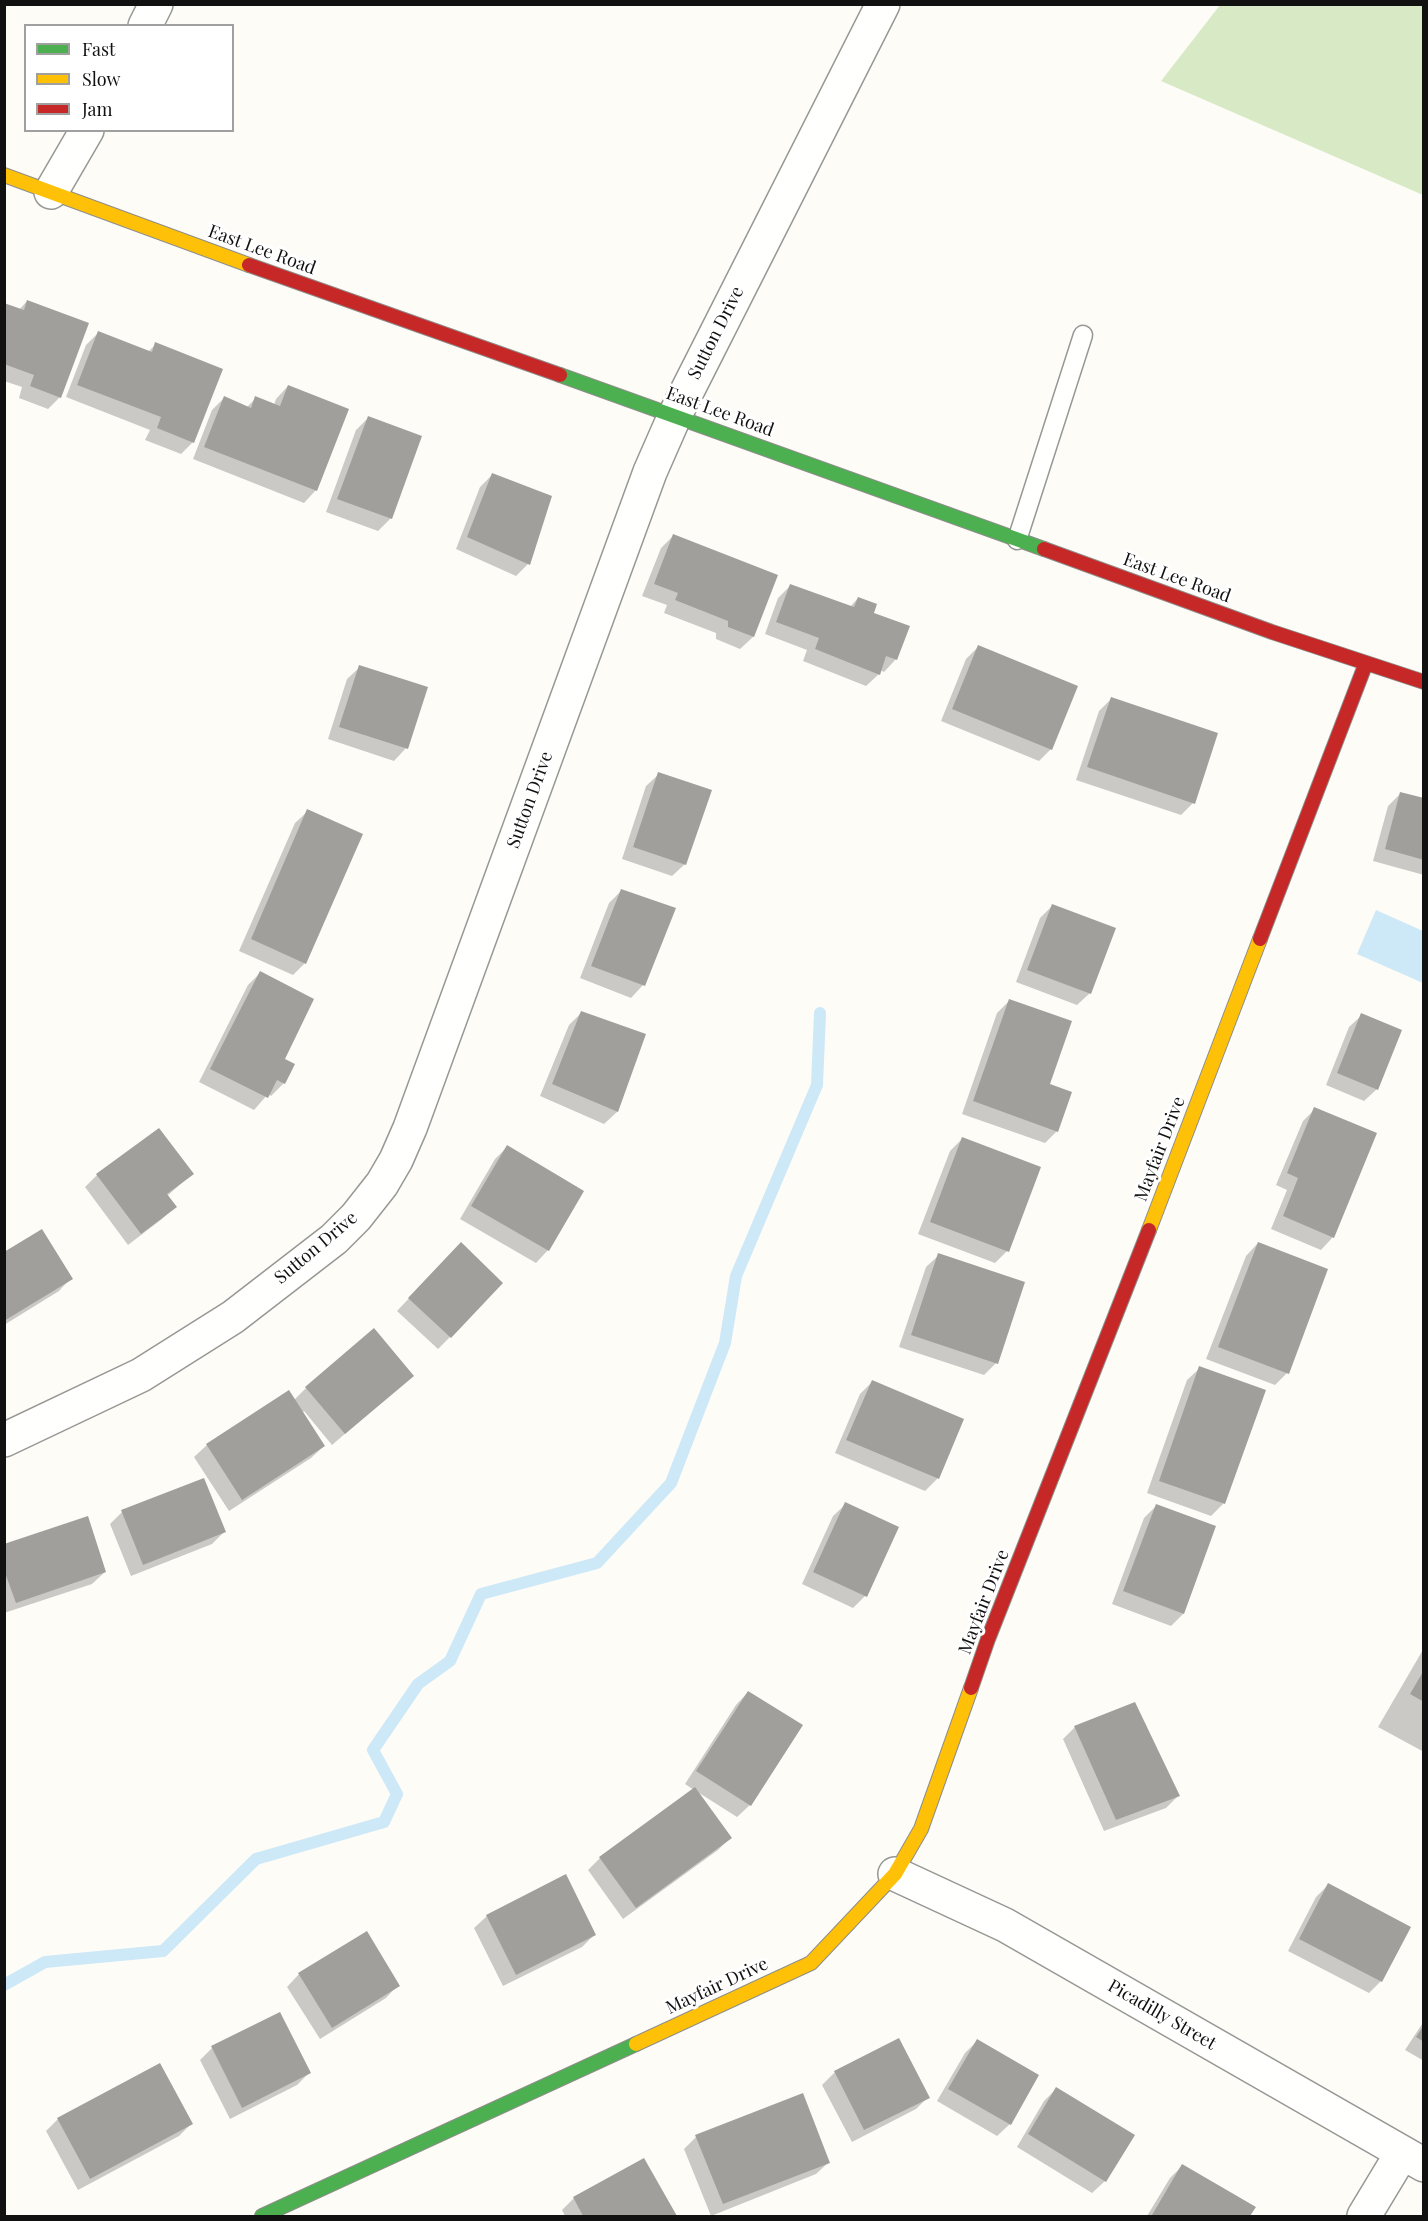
<!DOCTYPE html>
<html>
<head>
<meta charset="utf-8">
<style>
  body { margin:0 }
  #map { position:relative; width:1428px; height:2221px; overflow:hidden; background:#fdfcf7; font-family:"Playfair Display",serif }
  canvas { display:block }
  .frame { position:absolute; inset:0; border:6px solid #111; pointer-events:none }
  .legend { position:absolute; left:24px; top:24px; width:210px; height:108px; box-sizing:border-box; background:#fff; border:2px solid #a0a0a0; margin:0; padding:8px 10px; list-style:none; font-size:18px; color:#111 }
  .legend li { display:flex; align-items:center; gap:12px; height:30px }
  .legend b { width:30px; border:2px solid #a0a0a0 }
</style>
</head>
<body>
<div id="map">
<canvas width="1428" height="2221"></canvas>
<div class="frame"></div>
<ul class="legend">
<li><b style="height:8px;background:#4caf50"></b>Fast</li>
<li><b style="height:8px;background:#ffc107"></b>Slow</li>
<li><b style="height:8px;background:#c62828"></b>Jam</li>
</ul>
</div>
<script>
const ctx = document.querySelector('canvas').getContext('2d');
ctx.lineJoin = 'round';
function fill(path, color) { ctx.fillStyle = color; ctx.fill(path, 'evenodd'); }
function trace(path, color, width, dash) { ctx.strokeStyle = color; ctx.lineWidth = width; ctx.lineCap = dash ? 'butt' : 'round'; ctx.setLineDash(dash || []); ctx.stroke(path); }
function write(font, color, halo, rows, align = 'center') {
  ctx.font = font + ' "Playfair Display",serif'; ctx.lineWidth = 6; ctx.setLineDash([]); ctx.textBaseline = 'middle'; ctx.strokeStyle = halo; ctx.fillStyle = color; for (const [text, x, y, turn = 0] of rows) {
    ctx.save(); ctx.translate(x, y); ctx.rotate((+turn || 0) * Math.PI / 180); ctx.textAlign = isNaN(turn) ? turn : align; if (halo) ctx.strokeText(text, 0, 0); ctx.fillText(text, 0, 0); ctx.restore();
  }
}
const forest = new Path2D(`
  M1220 5H1423V195L1161 81Z`);
const water = new Path2D(`
  M1376 910 1423 931V983L1357 954Z`);
const shadow = new Path2D(`
  M27 301 60 397 48 409 19 398 22 387 4 381V304L19 310Z
  M98 333 148 352 156 344 193 442 181 454 145 440 150 430 66 397 86 345Z
  M288 386 316 490 304 503 193 459 212 410 224 398 247 407 256 398 274 405 276 399Z
  M368 418 420 436 390 519 378 531 326 512 356 430Z
  M492 475 528 564 516 576 456 549 480 487Z
  M673 536 776 576 753 637 740 649 716 639V633L664 613 667 605 642 596 661 548Z
  M790 586 850 607 858 598 872 614 896 659 884 672 880 670 879 674 866 686 803 661 807 650 765 634 778 598Z
  M978 647 1051 749 1039 761 941 721 966 659Z
  M360 667 406 748 394 761 328 739 347 679Z
  M1111 699 1193 803 1181 815 1076 780 1099 711Z
  M659 774 685 864 672 876 622 859 646 786Z
  M1401 793 1424 800V875L1373 861 1388 806Z
  M308 811 305 963 293 975 239 951 295 823Z
  M621 891 643 985 631 998 580 978 609 903Z
  M1053 905 1090 993 1077 1005 1016 982 1040 918Z
  M260 973 283 1059 284 1083 271 1096 268 1094 254 1110 199 1082 248 985Z
  M1009 1001 1048 1085 1057 1131 1045 1143 962 1114 997 1013Z
  M581 1013 644 1035 617 1112 604 1124 540 1096 569 1025Z
  M1362 1015 1377 1089 1364 1101 1326 1085 1349 1027Z
  M1315 1109 1333 1237 1321 1250 1271 1229 1287 1190 1276 1185 1303 1121Z
  M962 1139 1007 1251 995 1263 918 1234 950 1151Z
  M507 1147 548 1250 536 1263 460 1219 495 1159Z
  M192 1174 167 1196 175 1206 162 1219 128 1245 85 1187 97 1175Z
  M1258 1243 1287 1373 1275 1385 1206 1359 1246 1256Z
  M4 1254 71 1278 59 1291 4 1325Z
  M939 1255 996 1363 984 1375 899 1347 926 1267Z
  M449 1256 450 1337 438 1349 397 1311Z
  M1200 1368 1264 1391 1223 1504 1211 1516 1147 1493 1187 1380Z
  M412 1376 332 1445 304 1411 302 1413 324 1446 311 1458 229 1511 194 1457 207 1445 294 1400 306 1388Z
  M872 1382 962 1420 937 1479 925 1491 835 1453 860 1394Z
  M846 1504 865 1596 853 1608 802 1584 833 1516Z
  M1156 1506 1214 1526 1183 1614 1171 1626 1112 1604 1144 1518Z
  M122 1512 224 1532 212 1544 131 1576 110 1524Z
  M4 1546 105 1572 92 1584 4 1613Z
  M1424 1648V1752L1378 1727Z
  M748 1692 801 1726 750 1805 737 1817 696 1791 730 1838 718 1850 623 1919 588 1870 600 1858 694 1790 685 1784 736 1705Z
  M1075 1727 1178 1796 1166 1808 1104 1831 1063 1739Z
  M1328 1885 1381 1981 1369 1993 1288 1951 1316 1897Z
  M487 1916 594 1935 582 1947 503 1986 474 1928Z
  M299 1974 398 1985 386 1998 320 2039 287 1987Z
  M1424 2021V2061L1405 2050Z
  M977 2041 1010 2124 997 2136 937 2101 965 2053Z
  M212 2048 309 2073 297 2085 230 2119 200 2060Z
  M835 2072 928 2097 916 2109 852 2142 822 2085Z
  M1056 2089 1105 2181 1092 2193 1017 2147 1044 2101Z
  M58 2119 191 2124 179 2136 78 2190 46 2131Z
  M696 2137 829 2162 816 2174 711 2216 684 2149Z
  M644 2160 675 2216H565L562 2210 574 2198Z
  M1182 2166 1254 2208 1249 2216H1147L1170 2178Z`);
const stream = new Path2D(`
  M4 1985 45 1962 163 1951 256 1859 384 1822 397 1794 373 1750 418 1684 450 1661 481 1594 597 1563 671 1483 725 1343 736 1276 817 1085 820 1013`);
const building = new Path2D(`
  M27 300 89 323 61 398 30 386 34 375 4 364V303L24 310Z
  M98 331 152 352 155 342 223 369 194 443 157 428 161 417 77 385Z
  M288 385 349 409 317 491 204 447 224 396 251 408 255 396 280 406Z
  M368 416 422 436 392 519 337 499Z
  M492 473 552 496 530 565 467 537Z
  M673 534 778 575 754 637 728 627V621L675 600 678 593 654 584Z
  M790 584 854 607 858 597 877 604 874 613 910 626 897 660 886 656 880 675 815 649 819 638 776 622Z
  M978 645 1078 686 1052 750 952 709Z
  M359 665 428 687 408 749 339 727Z
  M1111 697 1218 733 1195 804 1087 767Z
  M658 772 712 790 686 865 633 847Z
  M1400 792 1424 798V860L1385 849Z
  M307 809 363 834 306 964 251 939Z
  M621 889 676 908 645 986 591 966Z
  M1052 904 1116 928 1091 994 1027 970Z
  M260 971 314 999 285 1059 295 1064 285 1084 277 1080 268 1098 210 1069Z
  M1009 999 1072 1021 1050 1084 1072 1092 1058 1132 973 1101Z
  M581 1011 646 1034 618 1112 552 1084Z
  M1361 1013 1402 1030 1378 1090 1337 1073Z
  M1314 1107 1377 1133 1334 1238 1283 1216 1298 1178 1287 1173Z
  M159 1128 194 1174 167 1194 177 1207 141 1234 96 1174Z
  M962 1137 1041 1167 1009 1252 930 1222Z
  M507 1145 584 1191 549 1251 471 1206Z
  M42 1229 73 1279 4 1321V1252Z
  M461 1242 503 1283 451 1338 408 1298Z
  M1258 1242 1328 1269 1289 1374 1218 1347Z
  M938 1253 1025 1282 998 1364 911 1335Z
  M374 1328 414 1376 345 1434 305 1387Z
  M1199 1366 1266 1390 1225 1504 1159 1481Z
  M872 1380 964 1419 939 1479 846 1440Z
  M289 1390 325 1446 242 1500 206 1444Z
  M204 1478 226 1532 143 1565 121 1510Z
  M845 1502 899 1527 867 1597 813 1572Z
  M1156 1504 1216 1526 1184 1614 1123 1591Z
  M88 1516 106 1572 16 1603 4 1570V1544Z
  M1424 1670V1702L1410 1694Z
  M748 1691 803 1725 751 1806 696 1771Z
  M1135 1702 1180 1796 1116 1820 1074 1726Z
  M695 1787 732 1838 636 1908 599 1857Z
  M566 1874 596 1935 516 1975 486 1915Z
  M1328 1883 1411 1927 1382 1982 1299 1939Z
  M367 1931 400 1986 332 2028 298 1973Z
  M280 2012 311 2073 242 2108 211 2046Z
  M1424 2025V2042L1416 2037Z
  M899 2038 930 2098 864 2130 834 2071Z
  M977 2039 1039 2075 1011 2125 948 2089Z
  M160 2063 193 2124 90 2179 57 2118Z
  M1056 2087 1135 2135 1106 2182 1028 2134Z
  M803 2093 830 2163 723 2204 695 2135Z
  M644 2158 677 2216H583L573 2197Z
  M1182 2164 1256 2207 1250 2216 1152 2215Z`);
const lane = new Path2D(`
  M1017 540 1083 335`);
const street = new Path2D(`
  M145 26 156 4
  M51 192 87 130
  M4 1440 141 1375 233 1317 334 1239 356 1217 382 1184 396 1160 410 1128 650 472 675 415 883 4
  M895 1874 1005 1925 1424 2165
  M1364 2216 1402 2153`);
const fast = new Path2D(`
  M560 375 1044 549
  M262 2216 636 2044`);
const slow = new Path2D(`
  M4 175 249 265
  M1149 1230 1260 939
  M636 2044 811 1963 895 1874 921 1829 971 1688`);
const jam = new Path2D(`
  M249 265 560 375
  M1044 549 1272 632 1424 682
  M1260 939 1366 663
  M971 1688 988 1639 1149 1230`);
const streetNames = [
  ["East Lee Road",262,250,20],
  ["Sutton Drive",716,333,-63],
  ["East Lee Road",720,412,20],
  ["East Lee Road",1177,578,20],
  ["Sutton Drive",530,800,-70],
  ["Mayfair Drive",1160,1149,-69],
  ["Sutton Drive",316,1248,-40],
  ["Mayfair Drive",984,1602,-69],
  ["Mayfair Drive",717,1986,-25],
  ["Picadilly Street",1162,2015,30]
];
fill(forest, '#d8eac5');
fill(water, '#cde8f7');
fill(shadow, '#0003');
trace(stream, '#cde8f7', 12);
fill(building, '#a19f9c');
trace(lane, '#979795', 21);
trace(street, '#979795', 36);
trace(fast, '#8e8d8b', 16);
trace(slow, '#8e8d8b', 16);
trace(jam, '#8e8d8b', 16);
trace(lane, '#fffffe', 18);
trace(street, '#fffffe', 33);
trace(fast, '#4caf50', 14);
trace(slow, '#ffc107', 14);
trace(jam, '#c62828', 14);
write('18px', '#111', '#fff', streetNames);
</script>
</body>
</html>
